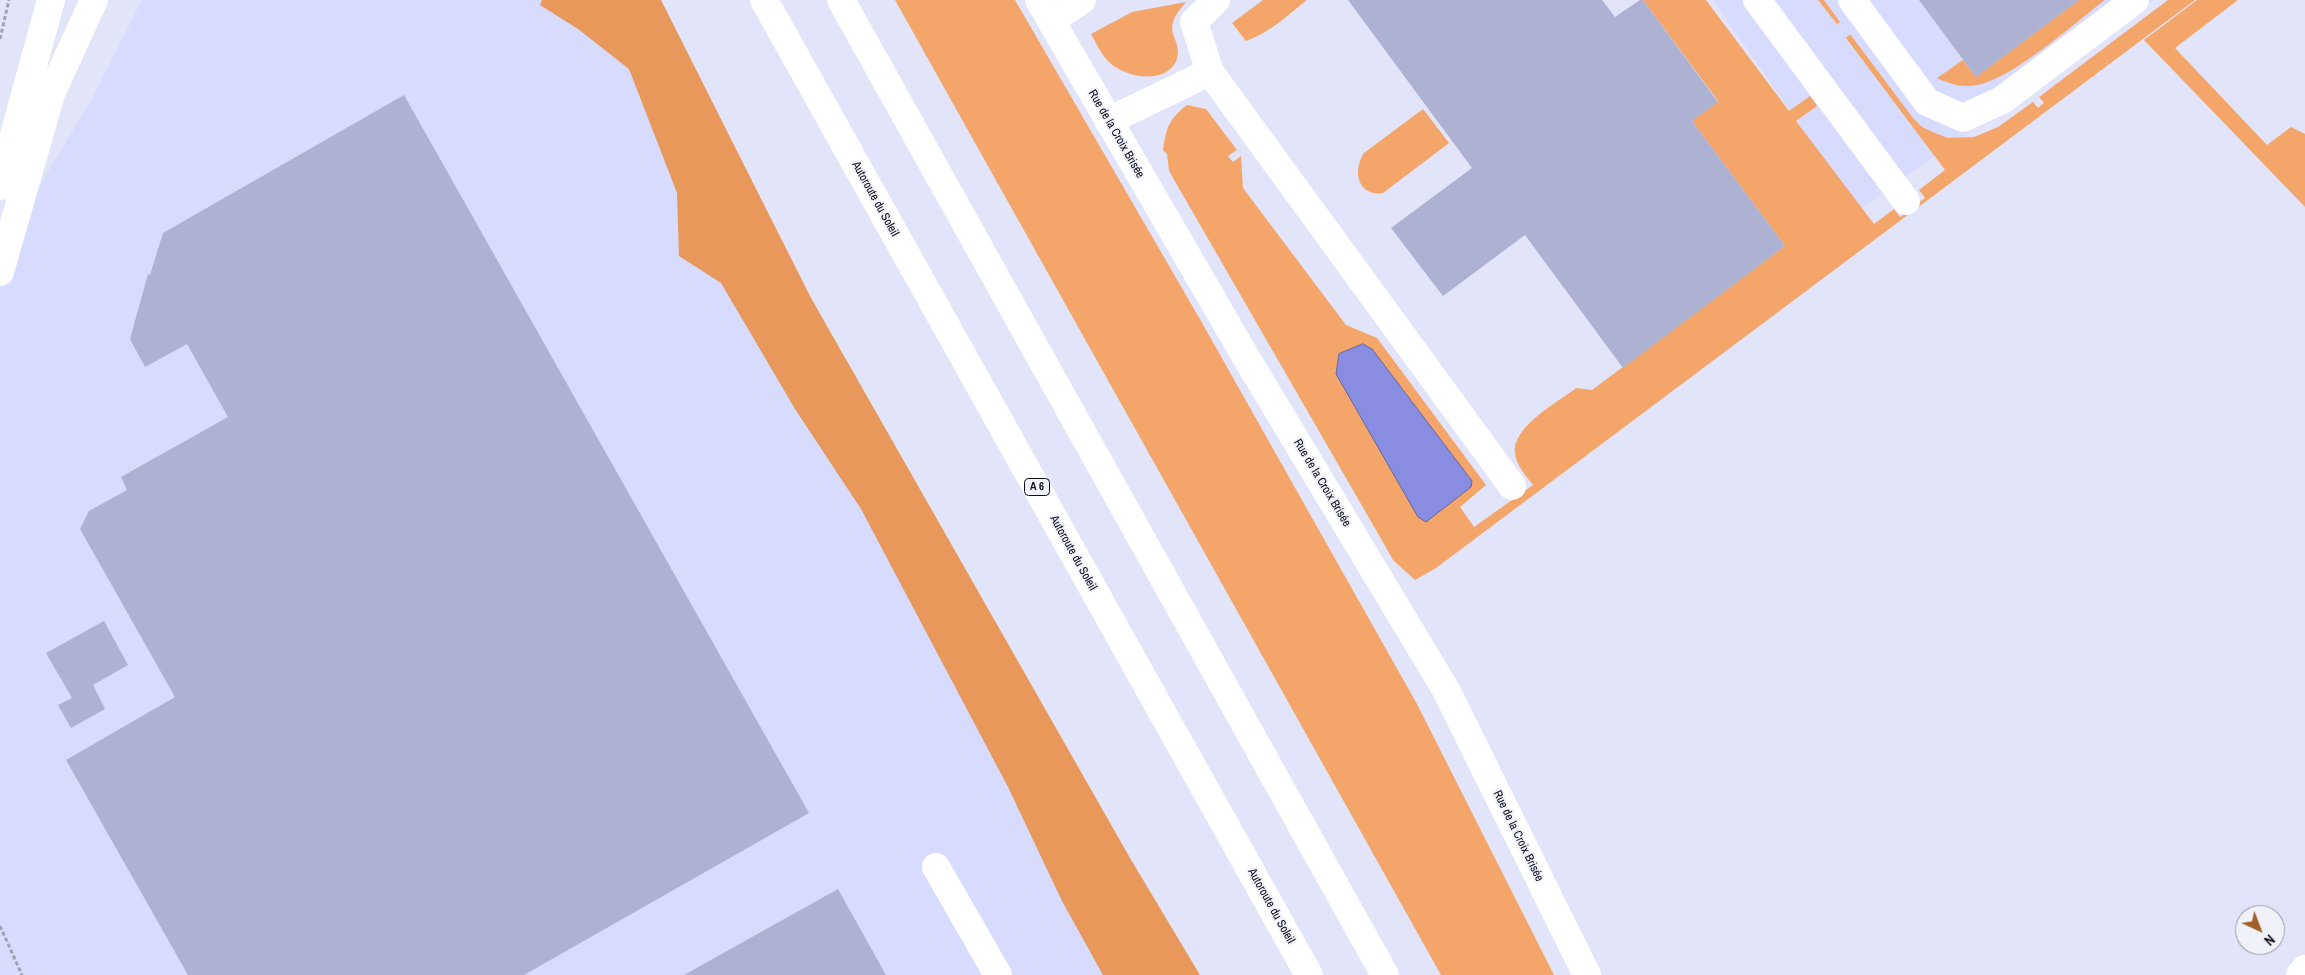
<!DOCTYPE html>
<html>
<head>
<meta charset="utf-8">
<style>
  body { margin:0 }
  #map { position:relative; width:2305px; height:975px; overflow:hidden; background:#e2e4f9; font-family:"Archivo Narrow",sans-serif }
  canvas { display:block }
  .north { position:absolute; left:2235px; top:905px; width:50px; height:50px; box-sizing:border-box; background:#f1f2f9; border:1px solid #95969f; border-radius:50%; rotate:137deg; font-size:14px; font-weight:700; line-height:20px; text-align:center; color:#0b0b17 }
  .north::after { content:''; display:block; margin:auto; width:18px; height:22px; background:#9f5f29; clip-path:polygon(50% 0,100% 100%,50% 72%,0 100%) }
</style>
</head>
<body>
<div id="map">
<canvas width="2305" height="975"></canvas>
<div class="north">N</div>
</div>
<script>
const ctx = document.querySelector('canvas').getContext('2d');
ctx.lineJoin = 'round';
function fill(path, color) { ctx.fillStyle = color; ctx.fill(path, 'evenodd'); }
function trace(path, color, width, dash) { ctx.strokeStyle = color; ctx.lineWidth = width; ctx.lineCap = dash ? 'butt' : 'round'; ctx.setLineDash(dash || []); ctx.stroke(path); }
function write(font, color, halo, rows, align = 'center') {
  ctx.font = font + ' "Archivo Narrow",sans-serif'; ctx.lineWidth = 4; ctx.setLineDash([]); ctx.textBaseline = 'middle'; ctx.strokeStyle = halo; ctx.fillStyle = color; for (const [text, x, y, turn = 0] of rows) {
    ctx.save(); ctx.translate(x, y); ctx.rotate((+turn || 0) * Math.PI / 180); ctx.textAlign = isNaN(turn) ? turn : align; if (halo) ctx.strokeText(text, 0, 0); ctx.fillText(text, 0, 0); ctx.restore();
  }
}
const built = new Path2D(`
  M142 0H608L1168 975H0V251L92 99Z
  M1713 0H2154L1859 210Z`);
const green = new Path2D(`
  M895 0H1015L1201 321 1417 704 1554 975H1441Z
  M1263 0H1307C1288 15 1269 33 1246 41L1232 23Z
  M1643 0H1706L1789 111 1810 96 1817 106 1796 121 1874 224 1894 209 1900 217 1925 198 1919 190 1945 170 1846 38 1850 34 1913 118 1922 127 1935 133 1948 138 1974 137 1998 127 2033 102 2038 108 2044 103 2039 97 2168 0H2195L1436 568 1415 580 1393 560 1384 544 1169 171 1167 154 1163 150C1166 128 1169 119 1187 105L1206 109 1237 150 1228 156 1233 162 1241 156 1243 188 1346 325 1377 338 1486 485 1460 507 1474 527 1533 485C1526 476 1517 466 1515 454 1511 427 1557 403 1576 388L1592 390 1785 246 1692 121 1718 101Z
  M1818 0H1824L1840 22 1837 24Z
  M2079 0H2105C2073 24 2014 78 1977 85 1963 88 1949 84 1937 78L1963 60 1976 77Z
  M2197 0H2238L2175 48 2267 145 2291 127 2305 134V207L2144 40Z
  M1186 2C1157 34 1184 37 1177 59 1168 85 1126 78 1110 63 1102 56 1096 43 1091 34L1132 12Z
  M1423 109 1449 143 1383 193C1358 197 1352 171 1364 153Z`);
const forest = new Path2D(`
  M542 0H661L811 298 1130 858 1200 975H1103L1062 901 1008 787 861 509 795 409 721 283 679 256 677 193 629 69 578 29 540 5Z`);
const water = new Path2D(`
  M1363 344 1372 349 1472 481 1471 487 1426 522 1418 517 1336 374 1339 354Z`);
const building = new Path2D(`
  M1348 0H1602L1615 17 1640 0H1643L1718 102 1692 121 1785 246 1623 368 1525 235 1443 296 1391 228 1472 168Z
  M1919 0H2079L1976 77Z
  M404 95 809 813 524 975H188L66 760 175 697 80 529 89 511 127 490 121 477 228 417 187 344 145 367 130 339 148 274 150 275 163 233Z
  M104 621 128 665 93 685 105 709 71 728 58 705 72 698 46 653Z
  M838 889 886 975H684Z`);
const path = new Path2D(`
  M0 39 9 0
  M0 926 22 975`);
const minor = new Path2D(`
  M1039 0 1247 359 1446 690 1587 975
  M1757 0 1906 201
  M1852 0 1927 102 1963 118 2002 100 2135 0
  M1051 21 1082 0
  M1210 72 1194 22 1216 0
  M1108 121 1210 72 1512 486
  M936 867 998 975
  M2300 975 2305 969`);
const major = new Path2D(`
  M0 186 51 0
  M0 272 51 94 94 0`);
const highway = new Path2D(`
  M764 0 1309 975
  M841 0 1385 975`);
const shields = [
  [1037,487,25]
];
const shieldNames = [
  ["A 6",1037,487]
];
const streetNames = [
  ["Rue de la Croix Brisée",1116,134,60],
  ["Autoroute du Soleil",875,199,61],
  ["Rue de la Croix Brisée",1322,483,59],
  ["Autoroute du Soleil",1073,553,61],
  ["Rue de la Croix Brisée",1518,836,64],
  ["Autoroute du Soleil",1271,906,61]
];
fill(built, '#d7dbfd');
fill(green, '#f4a66a');
fill(forest, '#e7985a');
fill(water, '#898de1');
trace(water, '#6366a4', 1);
fill(building, '#adb1d2');
trace(path, '#a0a2b4', 3, [4, 2.5]);
trace(minor, '#fff', 28);
trace(major, '#fff', 28);
trace(highway, '#fff', 28);
for (const [x, y, w] of shields) { const box = new Path2D(); box.roundRect(x - w / 2, y - 8.5, w, 17, 4); ctx.fillStyle = '#f1f2f9'; ctx.fill(box); trace(box, '#0b0b17', 1); }
write('bold 11px', '#0b0b17', null, shieldNames);
write('12px', '#0b0b17', '#f1f2f9', streetNames);
</script>
</body>
</html>
